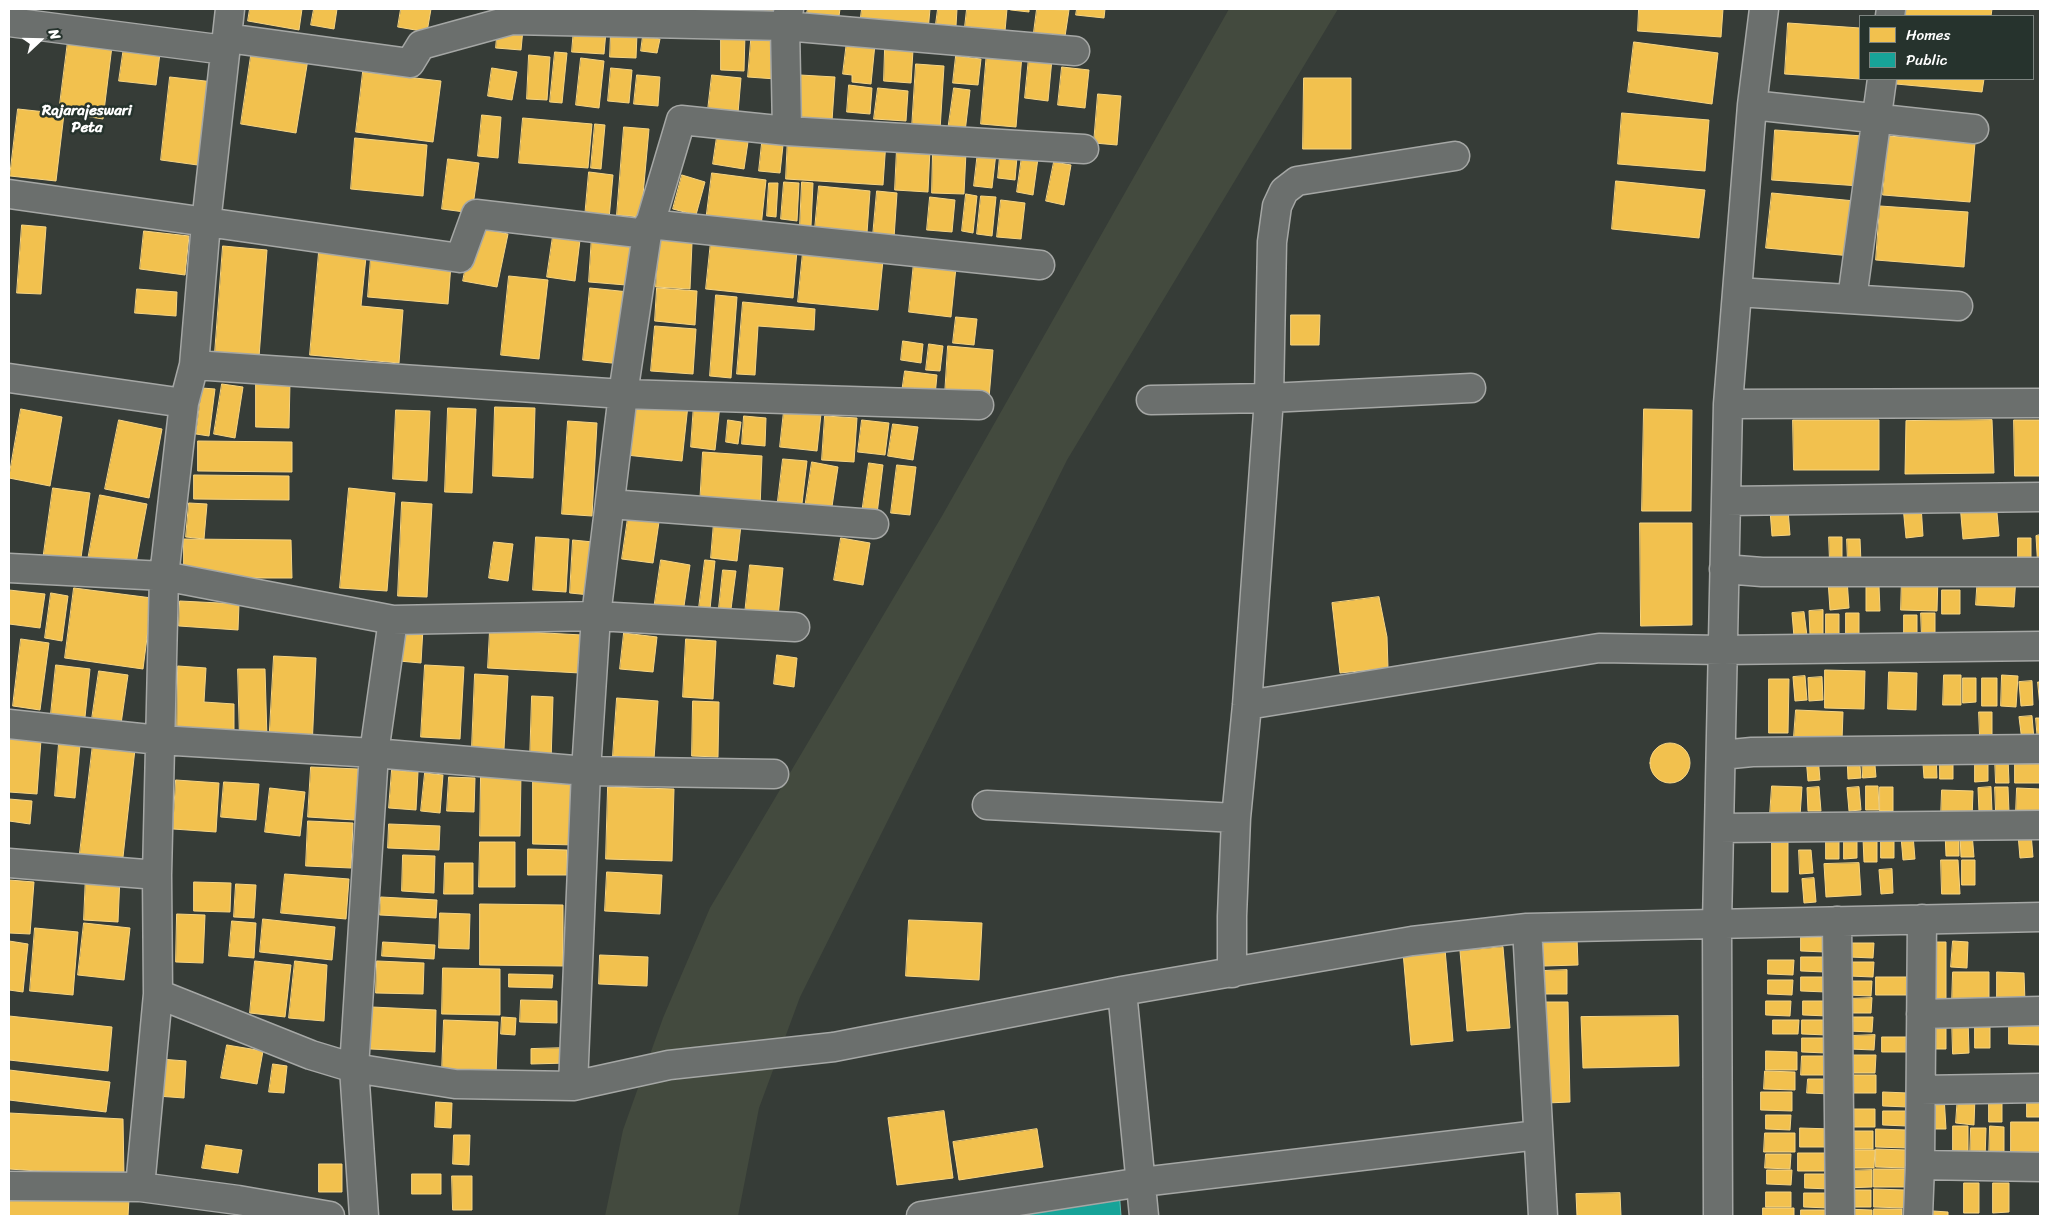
<!DOCTYPE html>
<html>
<head>
<meta charset="utf-8">
<style>
  body { margin:0 }
  #map { position:relative; width:2049px; height:1225px; overflow:hidden; background:#363c37; font-family:Sriracha,sans-serif }
  canvas { display:block }
  .frame { position:absolute; inset:0; border:10px solid #fff; pointer-events:none }
  .legend { position:absolute; left:1859px; top:15px; width:175px; height:65px; box-sizing:border-box; background:#26332d; border:1px solid #7d8581; margin:0; padding:6px 9px; list-style:none; font-size:15px; color:#fff }
  .legend li { display:flex; align-items:center; gap:10px; height:25px }
  .legend b { width:25px; border:1px solid #7d8581 }
  .north { position:absolute; left:15px; top:15px; width:50px; height:50px; -webkit-text-stroke:4px #26332d; paint-order:stroke; rotate:69deg; font-size:14px; font-weight:700; line-height:20px; text-align:center; color:#fff }
  .north::after { content:''; display:block; margin:auto; width:18px; height:22px; background:#fff; clip-path:polygon(50% 0,100% 100%,50% 72%,0 100%) }
</style>
</head>
<body>
<div id="map">
<canvas width="2049" height="1225"></canvas>
<div class="frame"></div>
<ul class="legend">
<li><b style="height:14px;background:#f2c14e"></b>Homes</li>
<li><b style="height:14px;background:#17a398"></b>Public</li>
</ul>
<div class="north">N</div>
</div>
<script>
const ctx = document.querySelector('canvas').getContext('2d');
ctx.lineJoin = 'round';
function fill(path, color) { ctx.fillStyle = color; ctx.fill(path, 'evenodd'); }
function trace(path, color, width, dash) { ctx.strokeStyle = color; ctx.lineWidth = width; ctx.lineCap = dash ? 'butt' : 'round'; ctx.setLineDash(dash || []); ctx.stroke(path); }
function write(font, color, halo, rows, align = 'center') {
  ctx.font = font + ' Sriracha,sans-serif'; ctx.lineWidth = 5; ctx.setLineDash([]); ctx.textBaseline = 'middle'; ctx.strokeStyle = halo; ctx.fillStyle = color; for (const [text, x, y, turn = 0] of rows) {
    ctx.save(); ctx.translate(x, y); ctx.rotate((+turn || 0) * Math.PI / 180); ctx.textAlign = isNaN(turn) ? turn : align; if (halo) ctx.strokeText(text, 0, 0); ctx.fillText(text, 0, 0); ctx.restore();
  }
}
const built = new Path2D(`
  M1229 9H1338L1067 460 800 997 759 1108 738 1216H605L623 1130 663 1018 710 908 942 516Z`);
const homes = new Path2D(`
  M250 9H302L299 30 248 21Z
  M314 9H337L334 29 311 25Z
  M401 9H431L427 32 398 27Z
  M694 9H746L745 19 694 17Z
  M759 9H782V12H759Z
  M808 9H840L839 16 807 13Z
  M862 9H930L928 31 860 24Z
  M938 9H957L956 26 936 24Z
  M967 9H1007L1005 31 965 27Z
  M1012 9H1029V12L1011 10Z
  M1037 9 1069 10 1064 43 1033 40Z
  M1077 9H1105L1104 18 1076 15Z
  M1639 9H1723L1721 37 1638 31Z
  M1903 9H1992L1991 16H1902Z
  M1788 23 1860 28V79L1785 74Z
  M498 26 523 29 521 50 496 48Z
  M574 28 606 31 604 54 572 52Z
  M752 29 780 31 776 79 748 77Z
  M611 32 637 34 636 58 610 57Z
  M721 34H745L744 71 721 70Z
  M643 36 660 39 657 53 641 51Z
  M125 40 161 45 156 85 119 81Z
  M68 41 112 46 103 119 59 112Z
  M847 41 875 44 871 84 852 82V75L843 74Z
  M1634 42 1718 53 1712 104 1628 92Z
  M252 49 308 59 296 133 241 124Z
  M885 49 913 50 911 83 884 81Z
  M987 51 1022 55 1016 127 981 124Z
  M555 52 567 53 562 103 550 102Z
  M529 55 550 57 547 100 527 99Z
  M956 56 981 59 978 85 953 83Z
  M1029 57 1052 59 1048 101 1025 98Z
  M581 58 604 61 599 108 576 105Z
  M916 64 944 66 940 130 912 128Z
  M1062 67 1089 70 1085 108 1058 105Z
  M492 68 517 72 512 100 488 96Z
  M611 68 632 70 629 103 608 101Z
  M363 72 441 81 433 142 356 132Z
  M637 75 660 77 658 106 634 104Z
  M712 75 741 78 738 113 708 110Z
  M800 75 835 77 832 121 797 119Z
  M170 77 214 82 205 166 161 160Z
  M1304 78H1351V149H1303Z
  M1897 79H1984L1982 92 1896 84Z
  M849 85 872 88 870 114 847 112Z
  M878 88 908 91 906 121 874 119Z
  M954 88 970 90 965 132 948 130Z
  M1098 94 1121 96 1117 145 1094 143Z
  M18 109 64 114 56 181 10 176Z
  M1622 113 1709 120 1705 171 1618 164Z
  M482 115 501 117 498 158 478 156Z
  M523 118 592 124 588 168 519 163Z
  M595 124 605 125 601 169 591 168Z
  M624 127 649 129 641 217 617 215Z
  M718 130 749 135 744 169 713 164Z
  M1775 130 1863 136 1860 186 1772 180Z
  M763 134 784 136 780 173 759 171Z
  M788 135 886 141 883 185 786 179Z
  M1888 136 1975 143 1970 202 1883 195Z
  M355 138 427 145 423 196 351 189Z
  M897 148 930 149 928 192 895 190Z
  M933 151 966 152 964 194 932 193Z
  M978 151 996 153 992 188 974 186Z
  M1000 156 1017 157 1015 180 998 178Z
  M1022 156 1038 158 1033 195 1017 192Z
  M448 159 479 163 472 213 442 209Z
  M1054 162 1071 165 1064 205 1046 201Z
  M589 172 613 175 609 219 585 217Z
  M712 173 766 180 761 227 706 221Z
  M682 175 705 182 696 215 673 209Z
  M1616 181 1705 190 1699 238 1612 229Z
  M784 182 799 183 797 221 781 219Z
  M802 182 813 183 811 226H800Z
  M769 183H778L776 217 767 216Z
  M819 186 870 191 867 233 815 229Z
  M877 191 897 193 894 238 873 236Z
  M1772 193 1855 201 1851 256 1766 248Z
  M966 194 977 196 973 233 962 231Z
  M981 196 996 197 992 236 977 234Z
  M930 197 955 200 952 232 927 230Z
  M1001 200 1025 203 1021 239 997 237Z
  M1880 206 1968 212 1964 267 1876 260Z
  M22 225 46 227 41 294 17 293Z
  M474 227 508 234 497 287 463 281Z
  M144 231 189 236 185 275 140 269Z
  M592 235 631 239 626 285 589 282Z
  M553 236 580 240 575 281 547 277Z
  M659 240 692 243 690 289 656 287Z
  M711 241 797 250 793 298 706 289Z
  M223 246 267 250 259 357 215 353Z
  M319 252 366 257 361 306 403 310 399 363 310 355Z
  M803 252 883 260 878 310 798 302Z
  M371 257 451 264 448 304 368 297Z
  M914 262 956 267 951 317 909 312Z
  M509 276 548 280 539 359 501 355Z
  M590 288 629 292 621 364 583 360Z
  M657 288 697 291 695 325 655 321Z
  M137 289 177 292 176 316 135 313Z
  M716 295 737 297 731 378 710 376Z
  M743 302 815 309 814 330 758 326 755 375 737 374Z
  M1291 315H1320L1319 345H1291Z
  M956 317 977 319 974 345 953 343Z
  M655 326 696 329 693 374 651 371Z
  M903 341 923 344 921 363 901 360Z
  M929 344 943 346 940 371 926 370Z
  M948 346 993 350 989 398 945 395Z
  M905 371 937 375 935 396 902 392Z
  M256 382H290L289 428 256 427Z
  M222 384 243 387 235 438 214 434Z
  M202 388 215 389 209 436 196 434Z
  M632 399 688 405 682 461 626 455Z
  M694 404 720 405 715 450 691 447Z
  M495 407 535 408 533 478 493 476Z
  M448 408 476 409 472 493 445 492Z
  M21 409 62 417 50 486 9 478Z
  M1644 409 1692 410 1691 511H1642Z
  M396 410 430 411 427 481 393 479Z
  M784 411 821 414 817 451 780 447Z
  M744 416 766 418 765 446 742 444Z
  M825 416 857 418 854 462 822 460Z
  M119 420 162 429 149 498 105 489Z
  M728 420 741 422 738 444 726 442Z
  M862 420 889 423 885 455 858 452Z
  M1793 420H1879V470H1794Z
  M1992 420 1994 473 1905 474 1906 421Z
  M2014 420H2040V476H2015Z
  M568 421 597 423 592 516 562 514Z
  M893 424 918 427 913 460 888 456Z
  M198 441 292 442V472L198 471Z
  M703 452 762 456 760 508 700 505Z
  M783 459 807 461 801 512 777 509Z
  M812 462 838 467 831 513 805 508Z
  M869 463 883 465 877 514 862 513Z
  M897 465 916 467 910 515 891 513Z
  M194 475 289 476V500L194 499Z
  M53 488 90 493 80 565 43 560Z
  M349 488 395 493 387 591 340 588Z
  M100 495 147 504 134 574 87 565Z
  M1996 501 1999 536 1963 539 1960 504Z
  M402 502 432 504 427 597 398 596Z
  M189 503 207 504 204 539 186 537Z
  M1921 505 1923 536 1906 538 1903 506Z
  M1788 509 1790 535 1772 536 1770 510Z
  M629 511 660 515 653 563 622 559Z
  M714 522 741 525 737 561 711 558Z
  M1640 523H1692V625L1641 626Z
  M2040 535V570H2038L2036 536Z
  M536 537 569 539 566 592 533 590Z
  M1829 537H1842V562H1830Z
  M841 538 870 543 863 585 834 580Z
  M2018 538H2031V562H2018Z
  M184 539 291 540 292 578H184Z
  M1847 539H1860L1861 563H1848Z
  M573 540 593 542 590 595 570 593Z
  M494 542 513 544 508 581 489 578Z
  M661 560 690 565 683 613 654 609Z
  M705 560 715 561 710 609 699 608Z
  M750 565 783 568 778 617 745 614Z
  M723 570 736 571 731 609 719 608Z
  M1978 574 2016 576 2014 607 1976 605Z
  M1902 576H1938L1937 611 1901 610Z
  M1847 579 1849 608 1830 610 1828 580Z
  M1879 586 1880 611H1866V587Z
  M74 588 152 598 143 669 65 658Z
  M9 590 45 594 40 628 9 624Z
  M1942 590H1960V614H1942Z
  M51 593 68 596 62 641 45 638Z
  M1379 597 1387 637 1388 668 1340 673 1332 603Z
  M180 601 239 604 238 630 179 626Z
  M1823 610V635H1810L1809 611Z
  M1804 612 1807 636 1794 637 1792 613Z
  M1846 613H1859V638H1846Z
  M1921 613H1935V637L1922 638Z
  M1826 614H1839V638H1826Z
  M1904 615H1917V639H1904Z
  M400 627 423 628 421 663 399 661Z
  M490 630 582 635 580 673 488 668Z
  M624 633 657 637 653 672 620 669Z
  M21 639 49 643 40 710 13 706Z
  M686 639 716 641 713 699 683 697Z
  M777 655 797 658 794 687 774 684Z
  M274 656 316 658 312 748 269 746Z
  M56 665 90 669 85 717 51 714Z
  M425 665 464 667 460 739 421 737Z
  M178 666 206 668 204 702 234 704V738H177Z
  M238 669H265L267 739 240 741Z
  M1825 670 1865 671 1864 709 1825 708Z
  M99 671 128 675 121 724 92 719Z
  M1889 672 1917 673 1916 710 1888 709Z
  M475 674 508 676 504 749 472 747Z
  M1944 675H1961V705H1943Z
  M2002 675 2018 676 2016 707 2001 706Z
  M1805 676 1807 700 1795 701 1793 677Z
  M1822 677 1823 700 1809 701 1808 678Z
  M1963 678H1976V702L1963 703Z
  M1982 678H1997V706H1982Z
  M1769 679H1789L1788 733H1769Z
  M2032 681 2033 705 2021 706 2019 682Z
  M2038 682H2040V706Z
  M532 696 553 697 551 762 530 761Z
  M617 698 658 701 654 759 613 756Z
  M693 701 719 702 718 757 692 756Z
  M1796 710 1843 712 1842 740 1794 737Z
  M1979 712H1992V737H1980Z
  M2032 716 2034 740 2022 741 2019 717Z
  M2036 718H2040V742H2038Z
  M9 737 41 740 37 794 9 792Z
  M59 743 80 745 75 798 55 796Z
  M1650 763a20 20 0 1 1 40 0a20 20 0 1 1-40 0Z
  M93 744 135 749 122 866 79 861Z
  M1936 753 1937 778H1924L1923 764Z
  M2015 753H2040V783H2015Z
  M1859 754 1861 778 1848 779 1847 755Z
  M1862 754H1874L1876 777 1863 778Z
  M1940 754H1953V779H1940Z
  M1818 756 1820 780 1808 781 1806 757Z
  M1975 757H1988V781L1975 782Z
  M1995 758H2008L2009 783H1996Z
  M311 767 358 769 355 820 308 817Z
  M392 770 418 772 416 810 389 808Z
  M425 773 443 775 440 813 421 811Z
  M481 774H521L520 836H480Z
  M449 777 475 778 474 812 447 811Z
  M533 778 577 779 576 845 533 844Z
  M176 780 219 783 216 832 173 829Z
  M224 782 259 784 256 820 221 817Z
  M1772 786 1802 787 1800 816 1770 815Z
  M1866 786H1878L1879 810H1866Z
  M608 787 674 789 672 861 606 859Z
  M1819 787 1821 811H1808L1807 788Z
  M1859 787 1861 810 1849 811 1847 788Z
  M1880 787H1893V811H1880Z
  M1991 787 1992 812H1979L1978 788Z
  M1995 787H2008L2009 812H1996Z
  M270 788 305 792 300 836 265 832Z
  M2017 788 2040 789V813H2016Z
  M1942 790 1973 791 1972 819 1941 818Z
  M9 799 32 801 30 824 9 821Z
  M308 821 353 823 351 868 306 866Z
  M389 824 440 826 439 850 388 848Z
  M1959 831V856H1946L1945 832Z
  M1772 833H1788V892H1772Z
  M1972 833 1974 857H1961L1960 834Z
  M2031 833 2033 857 2020 858 2018 834Z
  M1826 834 1839 835V859H1826Z
  M1844 834H1857V858L1844 859Z
  M1881 834H1894V858H1881Z
  M1913 835 1915 859 1903 860 1901 836Z
  M1877 837V862H1864L1863 838Z
  M480 842H515V887H479Z
  M528 849 567 850V875H528Z
  M1799 850H1811L1813 873 1800 874Z
  M403 855 435 856 434 893 402 891Z
  M1941 860H1958L1960 894H1942Z
  M1962 860H1975V885H1962Z
  M445 863H473V894H444Z
  M1859 863 1861 895 1826 897 1824 864Z
  M1892 869 1893 893 1881 894 1879 870Z
  M607 872 662 875 660 914 605 911Z
  M86 874 120 876 118 922 84 920Z
  M285 874 349 879 346 919 281 913Z
  M1814 878 1816 902 1804 903 1802 879Z
  M9 880 34 882 30 934 9 933Z
  M194 882 231 883 230 912 194 911Z
  M236 884 256 885 254 918 234 917Z
  M381 897 437 900 436 918 380 915Z
  M480 904 563 905V966L480 965Z
  M440 913 470 914 469 949 439 948Z
  M177 914 205 915 203 963 176 962Z
  M263 919 335 927 332 960 260 952Z
  M909 920 982 923 979 980 906 976Z
  M232 921 256 923 254 958 229 956Z
  M84 923 130 928 124 980 78 975Z
  M35 928 78 932 73 995 30 991Z
  M1801 937H1826L1825 952 1801 951Z
  M1577 938 1578 965 1544 966 1543 939Z
  M9 941 28 944 23 992 9 990Z
  M1953 941 1968 942 1967 968 1951 967Z
  M383 942 435 945 434 959 382 956Z
  M1933 942H1946V1002H1933Z
  M1849 943H1874L1873 958 1849 957Z
  M1503 947 1510 1028 1467 1031 1460 951Z
  M1445 949 1453 1041 1411 1045 1403 952Z
  M600 955 648 957 647 986 599 984Z
  M1801 957H1826L1825 972 1801 971Z
  M1768 960H1794L1793 975 1768 974Z
  M255 961 291 965 285 1017 250 1013Z
  M295 961 327 965 324 1021 289 1018Z
  M377 961 424 963 423 994 376 993Z
  M1849 962H1874L1873 977 1849 976Z
  M443 968 500 969V1015L442 1014Z
  M1567 970V994H1542V971Z
  M1953 972H1989V1004H1952Z
  M1997 972 2024 973 2025 1003H1997Z
  M509 974 553 975 552 988 509 987Z
  M1801 977H1827L1826 992 1801 991Z
  M1876 977H1907V995H1876Z
  M1768 980H1793L1792 995 1768 994Z
  M1847 981H1872L1871 996 1847 995Z
  M1872 998 1871 1013H1847V999Z
  M521 1000 557 1001V1023L520 1022Z
  M1766 1001H1791L1790 1016 1766 1015Z
  M1803 1001H1829L1828 1016 1803 1015Z
  M1545 1002H1568L1570 1102 1547 1103Z
  M372 1007 436 1010 435 1052 370 1049Z
  M2009 1015 2040 1016V1045L2009 1044Z
  M9 1016 112 1027 108 1071 9 1060Z
  M1678 1016 1679 1066 1583 1068 1581 1017Z
  M502 1017 516 1018 515 1035 501 1034Z
  M1848 1017H1873L1872 1032 1848 1031Z
  M1975 1017H1990V1048H1975Z
  M1952 1018H1968L1969 1053 1953 1054Z
  M444 1020 498 1022 496 1075 442 1072Z
  M1773 1020H1799L1798 1034H1773Z
  M1802 1020H1827V1035L1802 1034Z
  M1934 1022H1946V1049H1934Z
  M1875 1035 1874 1050 1849 1049 1850 1036Z
  M1882 1037H1907L1906 1052H1882Z
  M1802 1038H1827L1826 1053 1802 1052Z
  M227 1045 263 1051 257 1084 221 1078Z
  M567 1048V1063L531 1064V1049Z
  M1766 1051 1797 1052V1070H1766Z
  M1845 1055H1876L1875 1073H1845Z
  M1802 1056H1833V1075H1801Z
  M160 1059 186 1061 184 1098 157 1096Z
  M273 1064 287 1066 284 1093 269 1092Z
  M9 1070 110 1082 106 1112 9 1100Z
  M1765 1071 1795 1072V1090L1764 1089Z
  M1845 1075H1876V1093H1845Z
  M1808 1079H1833L1832 1094 1807 1093Z
  M1761 1092H1792V1111L1761 1110Z
  M1883 1092 1908 1093V1107L1883 1106Z
  M1958 1094 1975 1096 1974 1125 1956 1123Z
  M2027 1094H2040V1117H2027Z
  M1944 1096 1946 1129H1933L1932 1097Z
  M1989 1098H2002V1122H1989Z
  M436 1102 452 1103 451 1128 435 1127Z
  M1844 1109H1875V1127H1844Z
  M944 1111 953 1178 897 1185 888 1118Z
  M1883 1111H1908L1907 1126 1883 1125Z
  M9 1113 123 1119 124 1177 9 1169Z
  M1766 1115H1791L1790 1130 1766 1129Z
  M2011 1122H2040V1160H2011Z
  M1953 1126H1968V1159H1953Z
  M1990 1126 2004 1127V1162L1989 1161Z
  M1800 1128 1832 1129 1831 1147H1800Z
  M1971 1128H1986L1985 1159 1970 1158Z
  M1037 1129 1043 1167 959 1180 953 1142Z
  M1876 1129 1907 1130V1148L1876 1147Z
  M1843 1131H1873V1149H1842Z
  M1765 1133H1795V1152H1764Z
  M454 1135H470L469 1165 453 1164Z
  M206 1145 242 1150 238 1173 202 1168Z
  M1876 1149 1907 1150V1168L1876 1167Z
  M1844 1150H1875L1874 1168H1844Z
  M1798 1153H1829V1171H1798Z
  M1766 1154H1791L1790 1169 1765 1168Z
  M319 1164H342V1192H319Z
  M1874 1169H1905V1187H1874Z
  M1767 1170H1792L1791 1185 1767 1184Z
  M1872 1170V1187L1844 1188 1843 1171Z
  M412 1174H441V1194H412Z
  M1805 1174H1831L1830 1189 1805 1188Z
  M452 1176H472V1210H453Z
  M1964 1183H1979V1213H1964Z
  M1993 1183H2009V1212L1993 1213Z
  M1874 1189 1905 1190V1208L1874 1207Z
  M1843 1190H1871V1207H1843Z
  M1766 1192H1791V1207H1766Z
  M1620 1193 1621 1216H1577L1576 1194Z
  M1804 1193H1829L1828 1208 1804 1207Z
  M9 1194 129 1199 128 1216H9Z
  M1763 1208H1794V1216H1763Z
  M1844 1209 1872 1210V1216H1844Z
  M1874 1209H1902V1216H1874Z
  M1801 1210H1833V1216H1801Z
  M1933 1211 1948 1212V1216H1933Z`);
const public = new Path2D(`
  M1119 1190 1121 1216H1003Z`);
const minor = new Path2D(`
  M1890 16 1891 9
  M9 22 225 50
  M227 38 410 63 421 45 512 20 785 26 1075 51
  M1752 105 1974 129
  M787 131 1084 149
  M9 194 460 258 476 214 647 234
  M649 224 1040 265
  M1737 292 1958 306
  M1852 299 1882 79
  M194 365 623 394 979 405
  M9 378 184 403
  M1151 400 1269 398 1471 388
  M1728 404 2040 403
  M1726 501 2040 497
  M610 504 874 524
  M9 568 164 576 393 620 596 616 795 627
  M1724 569 1762 572H2040
  M1247 705 1599 648 1723 650 2040 646
  M9 724 159 740 374 753 586 771 774 774
  M1721 755 1752 752 2040 749
  M987 805 1236 818
  M1719 828 2040 825
  M9 863 157 875
  M1837 921 1840 1216
  M1527 928 1543 1216
  M1232 973V916L1236 818 1247 705 1269 398 1272 242 1277 206 1284 191 1297 181 1455 156
  M1122 991 1144 1216
  M158 994 311 1055 354 1068 455 1084 573 1086 669 1065 834 1047 1122 991 1412 941 1527 928 2040 917
  M1921 1014 2040 1011
  M573 1086 586 771 596 616 623 394 647 234 681 120 787 131 785 26 789 9
  M1921 1090 2040 1088
  M1920 1165 1922 919
  M9 1186 140 1187 238 1200 330 1216
  M140 1187 158 994 157 875 164 576 184 403 194 365 206 223 230 9
  M364 1216 354 1068 374 753 393 620
  M921 1216 1142 1182 1538 1135
  M1718 1216 1717 924 1728 404 1752 105 1764 9
  M1918 1216 1920 1165 2040 1167`);
const neighbourhoodNames = [
  ["Rajarajeswari",87,111],
  ["Peta",87,128]
];
fill(built, '#434a3e');
fill(homes, '#f2c14e');
trace(homes, '#f6d483', 1);
fill(public, '#17a398');
trace(public, '#5dbfb7', 1);
trace(minor, '#a5a7a5', 31);
trace(minor, '#6b6f6d', 28);
write('bold 15px', '#fff', '#26332d', neighbourhoodNames);
</script>
</body>
</html>
